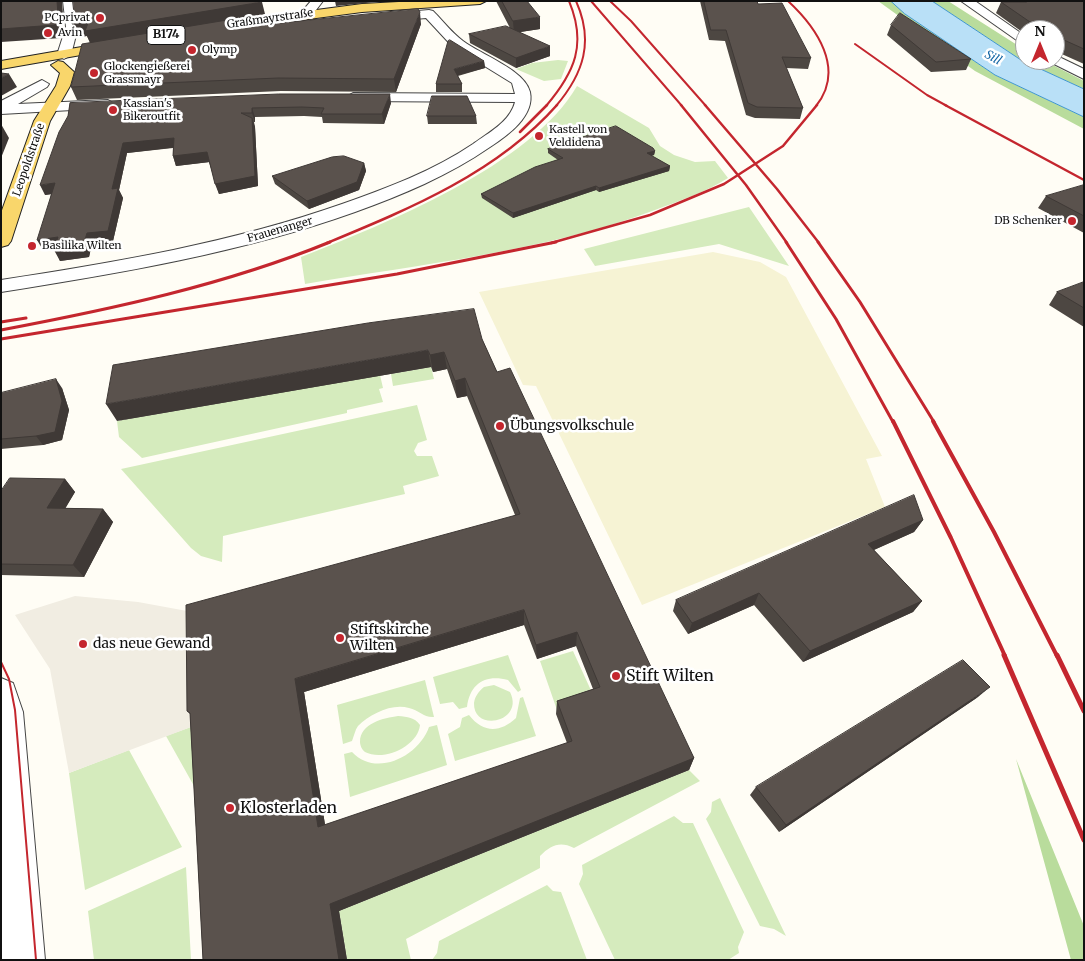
<!DOCTYPE html>
<html>
<head>
<meta charset="utf-8">
<style>
  body { margin:0 }
  #map { position:relative; width:1085px; height:961px; overflow:hidden; background:#fffdf5; font-family:Merriweather,serif }
  canvas { display:block }
  .frame { position:absolute; inset:0; border:2px solid #111; pointer-events:none }
  .north { position:absolute; left:1015px; top:20px; width:50px; height:50px; box-sizing:border-box; background:#fff; border:1px solid #a0a0a0; border-radius:50%; rotate:0deg; font-size:14px; font-weight:700; line-height:20px; text-align:center; color:#111 }
  .north::after { content:''; display:block; margin:auto; width:18px; height:22px; background:#c4262e; clip-path:polygon(50% 0,100% 100%,50% 72%,0 100%) }
</style>
</head>
<body>
<div id="map">
<canvas width="1085" height="961"></canvas>
<div class="frame"></div>
<div class="north">N</div>
</div>
<script>
const ctx = document.querySelector('canvas').getContext('2d');
ctx.lineJoin = 'round';
function fill(path, color) { ctx.fillStyle = color; ctx.fill(path, 'evenodd'); }
function trace(path, color, width, dash) { ctx.strokeStyle = color; ctx.lineWidth = width; ctx.lineCap = dash ? 'butt' : 'round'; ctx.setLineDash(dash || []); ctx.stroke(path); }
function write(font, color, halo, rows, align = 'center') {
  ctx.font = font + ' Merriweather,serif'; ctx.lineWidth = 5; ctx.setLineDash([]); ctx.textBaseline = 'middle'; ctx.strokeStyle = halo; ctx.fillStyle = color; for (const [text, x, y, turn = 0] of rows) {
    ctx.save(); ctx.translate(x, y); ctx.rotate((+turn || 0) * Math.PI / 180); ctx.textAlign = isNaN(turn) ? turn : align; if (halo) ctx.strokeText(text, 0, 0); ctx.fillText(text, 0, 0); ctx.restore();
  }
}
const farmland = new Path2D(`
  M713 252 760 262 786 277 882 456 866 459 885 507 642 605 536 386 523 385 479 292Z`);
const green = new Path2D(`
  M558 60 568 61 561 79 544 81 516 69 532 63Z
  M577 86 649 128 660 146 674 155 695 162 715 161 728 178C706 192 679 201 655 210 543 252 421 264 305 284L301 257C383 225 532 165 577 86Z
  M749 207 789 266 719 244 595 266 584 249Z
  M431 367 434 379 393 386 391 374Z
  M380 375 383 388 379 389 383 402 347 410V413L142 458 119 437 117 421Z
  M417 405 427 440 418 443 414 451 417 456H432L439 476 403 486 405 494 223 536 222 562 201 556 191 548 121 469Z
  M573 651 594 697 557 710 540 661Z
  M508 655 521 690 518 692 508 680C486 674 470 683 467 707L459 709 453 702 440 704 433 677Z
  M425 680 434 717C424 718 419 710 409 708 392 703 370 714 358 726 355 730 354 736 352 741L343 744 337 705Z
  M494 685 510 692C525 722 473 733 474 703 475 696 479 691 484 687Z
  M523 697 536 736 455 761 448 734 460 727 462 718 469 715C483 733 500 733 516 718L520 698Z
  M398 716C408 717 414 717 420 725 418 746 384 762 365 752 362 750 360 745 360 742 360 723 384 718 398 716Z
  M199 724 208 811 166 736Z
  M437 725 447 765 350 797 344 754 352 752C376 778 419 756 429 727Z
  M129 750 182 847 85 890 69 773Z
  M689 770 700 781 574 848C560 841 551 845 540 856V868L406 939 411 960H347L339 911Z
  M720 798 786 936 774 929 760 926 706 819 711 812 712 802Z
  M674 816 683 823H693L744 932 738 947 739 953 728 960H615L579 884 583 874 582 865Z
  M186 867 191 960H94L88 911Z
  M547 885 553 891 561 892 587 960H432L437 953 439 941Z`);
const forest = new Path2D(`
  M878 1H891L905 14 995 75 1084 117V129L975 71Z
  M932 1H948L1025 50V60H1043L1084 81V89L1021 60Z
  M1016 759 1084 926V960H1071Z`);
const plaza = new Path2D(`
  M75 596 138 602 198 613 199 724 69 773 50 669 15 615Z`);
const water = new Path2D(`
  M891 1H932L1021 60 1084 89V117L995 75 905 14Z`);
const minor = new Path2D(`
  M63 1H75L78 27 71 55 64 59 57 55 66 27Z
  M311 1H323L313 14 283 28 279 29 273 25 305 8Z
  M961 1H975L1025 36V46Z
  M429 10 433 11C443 21 452 33 463 41 480 54 525 70 530 92 535 116 508 135 490 147 448 176 402 195 355 212 240 253 121 273 1 292V280C117 262 231 243 342 204 387 188 433 171 473 144 488 133 510 122 515 102L353 101 346 97 353 93 515 94 512 83 452 46 426 18 383 22 377 18 383 14Z
  M1055 55 1084 69V79L1050 62 1049 60H1055Z
  M42 80 49 84 47 87 18 104 108 100 115 104 108 108 1 114V101Z
  M1 678 13 683 23 712 45 960H1Z`);
const major = new Path2D(`
  M417 1H486L480 4 362 12 202 33 196 29 202 25 362 4Z
  M116 41 121 42 122 45 121 48 1 69V61Z
  M58 61 63 62 74 72 70 86 50 121 11 241 8 245 1 247V213L34 121 56 86 60 73 51 65Z`);
const tram = new Path2D(`
  M1 662 9 679 15 710 36 960`);
const railFar4 = new Path2D(`
  M591 1 682 106
  M610 1 631 21 706 106
  M788 1C816 27 846 69 816 106
  M855 44 927 95 947 106
  M546 106C575 72 587 44 569 1
  M556 106C584 73 594 41 576 1`);
const railFar3 = new Path2D(`
  M681 105 746 185 787 243
  M705 105 777 189 819 243
  M945 105 1084 180
  M520 132 547 105
  M327 243C409 209 497 173 557 105
  M551 243 650 215 724 184 783 146 817 105`);
const railFar2 = new Path2D(`
  M786 242 836 319 893 422
  M818 242 860 302 934 422
  M1 322 26 318
  M1 330C112 309 225 285 330 242
  M1 339 397 274 556 242`);
const railFar1 = new Path2D(`
  M893 421 951 538 1005 656
  M933 421 994 532 1057 656`);
const rail = new Path2D(`
  M1004 655 1084 840
  M1057 655 1084 711`);
const wall = new Path2D(`
  M496 1H527L540 29 520 32 550 56 516 68 470 43 469 34 510 28Z
  M700 1H757L758 4 811 58 808 69 786 68 803 108 800 119 755 118 746 115 725 41 709 40Z
  M1004 1H1084V64L1055 51V30H1025V34L996 13 1001 2Z
  M265 14 233 19 241 25 421 24 396 92 281 91 77 100 71 87 90 43 87 36 78 37 74 15Z
  M891 25 971 59 966 70 931 72 887 35Z
  M484 61 485 68 458 76 462 84V92H436V84Z
  M70 103H391L384 124 323 123 322 117 304 116 255 117V122H254L255 127 258 186 219 194 209 162 176 166 173 156V148L127 153 119 190 123 198 113 241 92 244 89 257 60 261 55 248 43 250 51 194 45 195 68 116Z
  M427 116H476L477 124H428Z
  M548 149 655 151 654 155 651 156 670 166 669 171 599 192 596 190 513 218 482 198 481 194 558 160 548 153Z
  M364 163 366 171 359 190 309 209 275 184 272 176Z
  M1084 185V233L1038 208 1046 196Z
  M1084 282V327L1049 305 1057 292Z
  M482 339 497 372 694 758 689 770 339 911 347 960H203L190 714 187 711 515 515 467 396 457 398 447 369 433 372 431 367 117 421ZM524 625 537 659 576 646 593 689 557 701 556 714 567 743 325 825 304 692Z
  M62 388 69 410 62 440 43 445 1 449V393Z
  M65 479 75 492 65 508 103 509 113 522 84 577 1 575V491Z
  M923 520 914 532 874 550 922 601 913 612 803 662 754 605 688 634 673 611 676 600Z
  M978 697 779 832 750 795 756 787Z`);
const shadedWall = new Path2D(`
  M57 1H62L64 27 61 38 1 42V29Z
  M335 1H386L336 6Z
  M262 2 265 14 91 44 87 36 78 37 72 24Z
  M420 12 421 24 396 92 394 79Z
  M540 17V29L514 33 513 21Z
  M550 46V56L516 68V58Z
  M484 61 485 68 455 76 454 69Z
  M9 74 17 87 1 96V78Z
  M390 94 391 103 384 124 382 114Z
  M252 108 255 117V122L252 113Z
  M252 118 255 127 258 186 219 194 215 184Z
  M1 124 9 138 1 158Z
  M174 138 178 147 127 153 119 190 123 198 113 241 92 244 89 257 60 261 54 250 87 233 112 189 123 143Z
  M655 151 654 155 646 157 647 153Z
  M207 152 210 162 176 166 173 156Z
  M364 163 366 171 359 190 309 209 307 201Z
  M670 166 669 171 599 192V188Z
  M55 183 60 193 45 195 40 185Z
  M596 186V190L513 218V213Z
  M58 237 64 247 43 250 37 240Z
  M428 350 431 367 117 421 106 404Z
  M444 352 447 369 433 372 430 355Z
  M465 378 467 396 457 398 455 381Z
  M56 379 62 388 69 410 62 440 43 445 36 436Z
  M65 479 75 492 58 521 47 508Z
  M103 509 113 522 84 577 73 565Z
  M923 520 914 532 860 556 868 544Z
  M759 593 754 605 688 634 692 623Z
  M922 601 913 612 803 662 810 651Z
  M524 610V625L304 692 327 837 318 827 295 679Z
  M577 632 576 646 537 659 536 645Z
  M990 687 978 697 779 832 786 825Z
  M694 758 689 770 339 911 347 960H339L330 904Z`);
const building = new Path2D(`
  M1 1H57L58 15 55 25 1 29Z
  M73 1H262V2L85 31 88 23 72 24 74 15Z
  M502 1H527L540 17 513 21Z
  M704 1H757L758 4 782 3 811 58 782 57 803 108 757 107 748 103 726 30H711Z
  M1025 1H1084V49L1055 36 1062 35 1055 32V30H1050L1030 22 1001 2H1026Z
  M418 9 420 12 394 79 278 78 71 87 82 44 233 19 241 25H261Z
  M900 13 971 59 936 62 891 25Z
  M506 26 550 46 516 58 469 34Z
  M450 40 484 61 454 69 462 84H436L448 41Z
  M1 73 9 74 1 78Z
  M279 94H390L382 114H321L324 108 302 107 252 108V113H241L252 118 255 176 215 184 207 152 173 156 174 138 123 143 112 189 118 188 108 231 87 233 83 246 54 250 58 237 37 240 55 183 40 185 59 132 68 116 70 103Z
  M432 96H467L476 116H427Z
  M616 126 653 148 655 151 647 153 670 166 599 188 596 186 513 213 481 194 535 167 563 158 548 149Z
  M344 156 364 163 357 182 307 201 272 176 332 157Z
  M1084 185V216L1046 196Z
  M1084 282V308L1057 292Z
  M474 309 482 339 497 372 510 368 694 758 330 904 339 960H203L190 713 187 711 186 605 520 514 465 378 455 381 444 352 430 355 428 350 106 404 113 365 368 323ZM524 610 536 645 577 632 600 687 557 701 572 741 318 827 295 679Z
  M56 379 62 401 55 432 36 436 1 439V393Z
  M10 478 65 479 47 508 103 509 73 565 1 564V491Z
  M914 495 923 520 868 544 922 601 810 651 759 593 692 623 676 600Z
  M963 660 990 687 786 825 756 787Z`);
const markers = [
  [100,18,5,"#c4262e"],
  [48,33,5,"#c4262e"],
  [192,50,5,"#c4262e"],
  [94,73,5,"#c4262e"],
  [113,110,5,"#c4262e"],
  [539,136,5,"#c4262e"],
  [1072,221,5,"#c4262e"],
  [32,246,5,"#c4262e"],
  [500,426,5,"#c4262e"],
  [340,638,5,"#c4262e"],
  [83,644,5,"#c4262e"],
  [616,676,5,"#c4262e"],
  [230,808,5,"#c4262e"]
];
const farPoinames = [
  ["PCprivat",90,18,"right"],
  ["Avin",58,33],
  ["Olymp",202,50],
  ["Glockengießerei",104,67],
  ["Grassmayr",104,80],
  ["Kassian's",123,104],
  ["Bikeroutfit",123,117],
  ["Kastell von",549,130],
  ["Veldidena",549,143],
  ["DB Schenker",1062,221,"right"],
  ["Basilika Wilten",42,246]
];
const farStreetnames = [
  ["Graßmayrstraße",270,19,-8],
  ["Leopoldstraße",29,160,-71],
  ["Frauenanger",280,230,-16]
];
const shields = [
  [166,35,38]
];
const shieldNames = [
  ["B174",166,35]
];
const farWaternames = [
  ["Sill",993,58,30]
];
const poiNames = [
  ["Übungsvolkschule",510,426],
  ["Stiftskirche",350,630],
  ["Wilten",350,646],
  ["das neue Gewand",93,644]
];
const nearPoinames = [
  ["Stift Wilten",626,676],
  ["Klosterladen",240,808]
];
fill(farmland, '#f6f3d4');
fill(green, '#d5ebbd');
fill(forest, '#b9dc9c');
fill(plaza, '#f1ede2');
fill(water, '#b9e0f7');
trace(water, '#3f96cf', 1);
trace(minor, '#444', 2);
trace(major, '#222', 2);
fill(minor, '#fff');
fill(major, '#f9d66b');
trace(tram, '#c4262e', 2);
trace(railFar4, '#c4262e', 2);
trace(railFar3, '#c4262e', 2.5);
trace(railFar2, '#c4262e', 3);
trace(railFar1, '#c4262e', 4);
trace(rail, '#c4262e', 5);
fill(wall, '#4d4742');
fill(shadedWall, '#3f3936');
fill(building, '#5a524d');
trace(building, '#3f3936', 1);
for (const [x, y, r, color] of markers) { const dot = new Path2D(); dot.arc(x, y, r, 0, 2 * Math.PI); ctx.fillStyle = color; ctx.fill(dot); trace(dot, '#fff', 2); }
write('11px', '#111', '#fff', farPoinames, 'left');
write('11px', '#111', '#fff', farStreetnames);
for (const [x, y, w] of shields) { const box = new Path2D(); box.roundRect(x - w / 2, y - 9.5, w, 19, 4); ctx.fillStyle = '#fff'; ctx.fill(box); trace(box, '#111', 1); }
write('bold 12px', '#111', null, shieldNames);
write('italic 12px', '#1768a6', '#fff', farWaternames);
write('14px', '#111', '#fff', poiNames, 'left');
write('16px', '#111', '#fff', nearPoinames, 'left');
</script>
</body>
</html>
